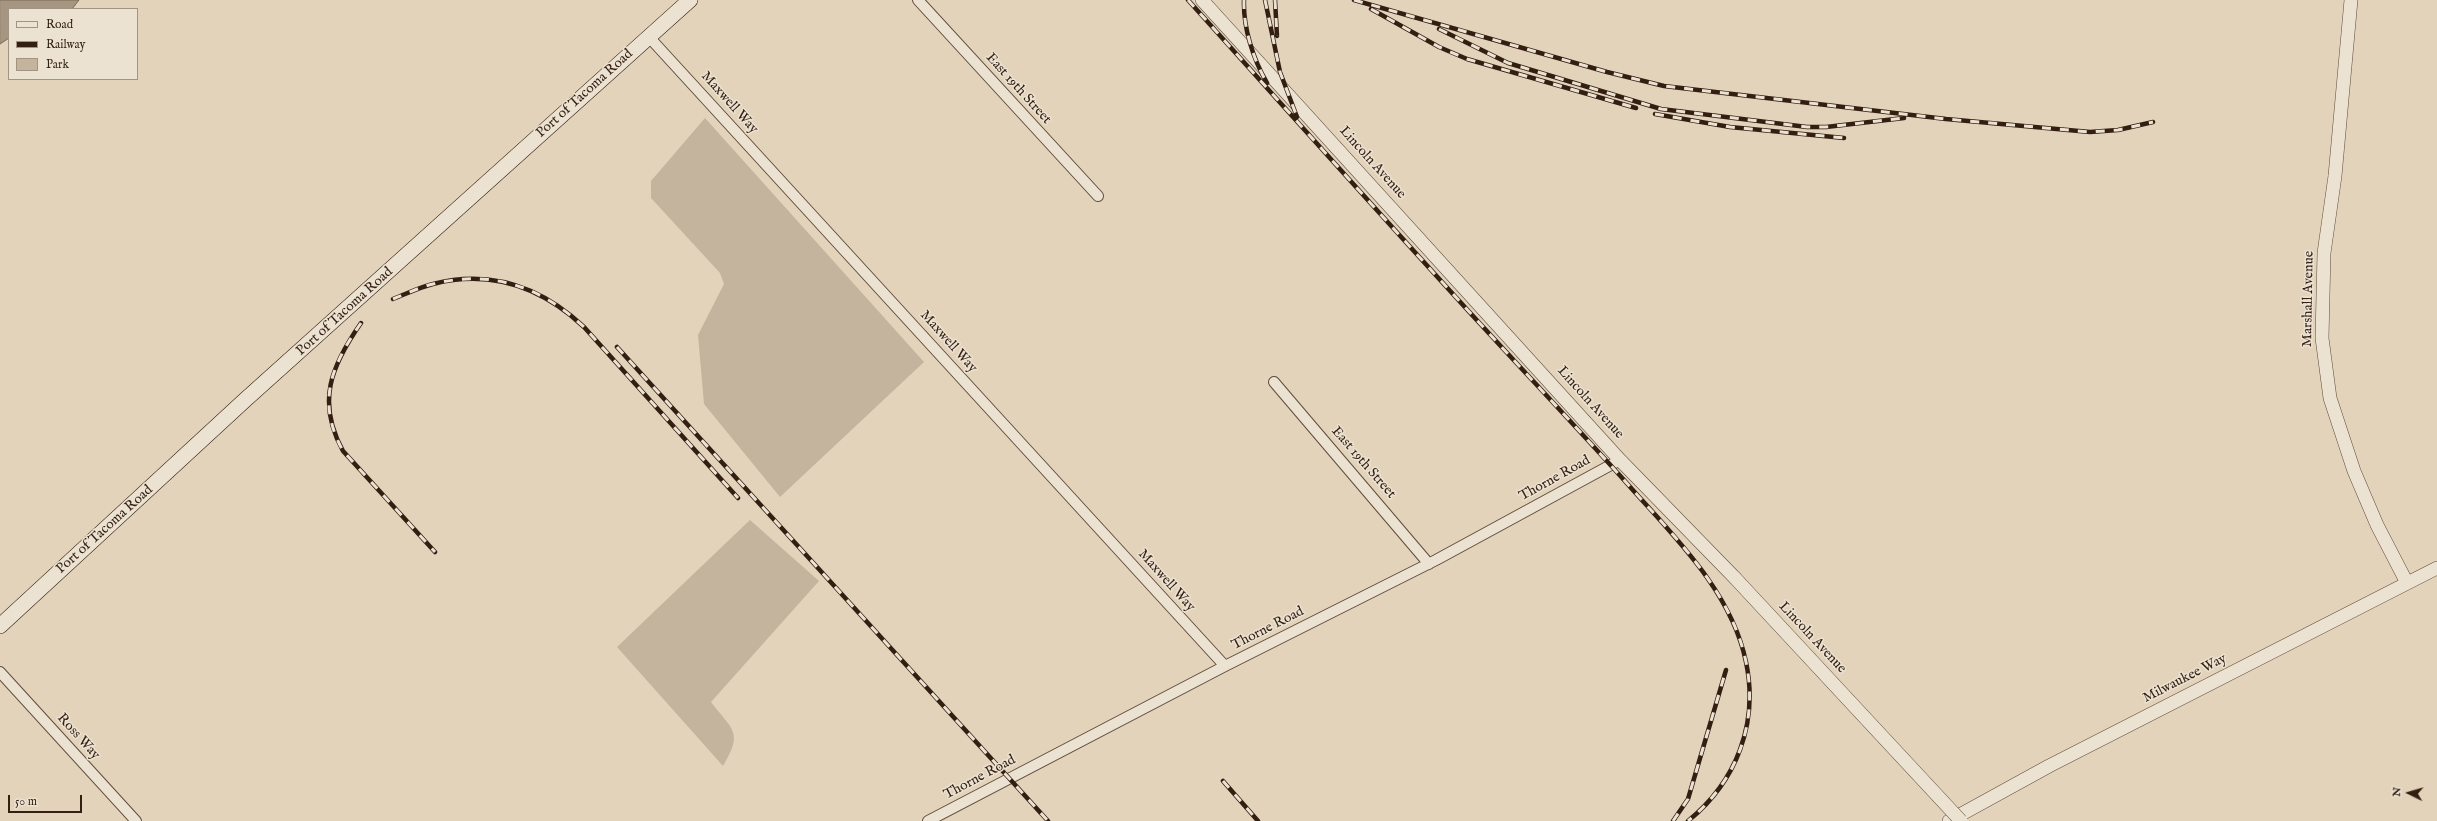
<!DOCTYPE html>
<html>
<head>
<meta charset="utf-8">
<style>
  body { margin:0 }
  #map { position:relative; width:2437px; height:821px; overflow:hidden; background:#e2d3ba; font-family:"IM FELL English",serif }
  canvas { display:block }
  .legend { position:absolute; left:8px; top:8px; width:130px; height:72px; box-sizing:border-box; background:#ece2d2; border:1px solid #a29485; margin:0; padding:5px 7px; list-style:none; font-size:12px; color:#331f12 }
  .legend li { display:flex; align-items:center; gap:8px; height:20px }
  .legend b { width:20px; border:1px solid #a29485 }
  .north { position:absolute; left:2389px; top:773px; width:40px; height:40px; -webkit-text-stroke:3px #ece2d2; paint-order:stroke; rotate:275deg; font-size:11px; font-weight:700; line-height:16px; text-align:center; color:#331f12 }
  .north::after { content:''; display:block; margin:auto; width:14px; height:18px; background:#331f12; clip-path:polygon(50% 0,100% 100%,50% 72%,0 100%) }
  .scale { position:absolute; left:8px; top:795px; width:74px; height:18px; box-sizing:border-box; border:2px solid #331f12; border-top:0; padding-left:5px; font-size:12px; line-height:14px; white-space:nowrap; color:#331f12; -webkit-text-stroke:3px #ece2d2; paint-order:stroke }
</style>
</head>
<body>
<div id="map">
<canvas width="2437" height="821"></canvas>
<ul class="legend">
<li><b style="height:5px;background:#ece2d2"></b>Road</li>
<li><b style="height:5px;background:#331f12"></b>Railway</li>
<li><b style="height:11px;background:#c4b49d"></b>Park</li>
</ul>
<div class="north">N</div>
<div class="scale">50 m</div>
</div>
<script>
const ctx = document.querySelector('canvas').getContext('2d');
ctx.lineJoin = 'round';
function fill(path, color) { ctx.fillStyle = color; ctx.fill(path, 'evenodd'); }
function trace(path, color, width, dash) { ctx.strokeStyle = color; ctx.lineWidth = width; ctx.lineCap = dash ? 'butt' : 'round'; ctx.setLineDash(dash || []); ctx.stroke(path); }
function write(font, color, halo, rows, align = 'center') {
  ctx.font = font + ' "IM FELL English",serif'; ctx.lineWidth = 3; ctx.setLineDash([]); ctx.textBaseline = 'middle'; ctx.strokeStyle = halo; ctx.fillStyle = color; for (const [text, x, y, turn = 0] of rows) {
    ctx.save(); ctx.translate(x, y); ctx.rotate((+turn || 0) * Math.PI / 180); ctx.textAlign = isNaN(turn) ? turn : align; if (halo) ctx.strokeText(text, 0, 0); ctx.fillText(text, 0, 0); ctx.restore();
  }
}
const green = new Path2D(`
  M705 118 924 362 780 497 704 404 698 335 724 284 720 273 651 198V181Z
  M750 520 819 581 711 702C732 730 744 731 723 766L617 647Z`);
const water = new Path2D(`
  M0 0H79L72 9H9V38L0 44Z`);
const minor = new Path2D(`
  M918 0 1098 196
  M649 37 1225 666
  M1274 382 1429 564
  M0 672 136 821
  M928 821 1225 666 1436 560 1620 460`);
const tertiary = new Path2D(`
  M1202 0 1620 460 1735 578
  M2351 0 2335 176 2324 253 2322 338 2330 398 2354 471 2377 525 2407 583
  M1949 821 2049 766 2437 568`);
const secondary = new Path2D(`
  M0 626 245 400 690 0`);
const rail = new Path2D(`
  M1188 0C1287 110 1385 220 1485 329 1531 379 1578 429 1624 480 1671 534 1731 589 1746 662 1759 724 1736 782 1688 821
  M1244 0C1243 27 1253 59 1267 83
  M1265 0 1280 72 1297 117
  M1275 0 1277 36
  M1354 0 1607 72 1664 86 1946 119 2090 132 2118 130 2153 122
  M1371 9 1439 47 1467 59 1636 108
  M1439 29 1508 63 1661 109 1807 127H1826L1904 118
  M1655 114 1730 127 1844 138
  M393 299C406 294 420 287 433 284 492 269 541 287 584 327L738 498
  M361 323C331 366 316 402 343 451L435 552
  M617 347 1048 821
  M1223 781 1258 821
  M1673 821 1688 799 1726 670`);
const tertiaryBridge = new Path2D(`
  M1735 578 1961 821`);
const streetNames = [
  ["East 19th Street",1018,89,48],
  ["Port of Tacoma Road",585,94,-42],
  ["Maxwell Way",729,103,48],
  ["Lincoln Avenue",1372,163,48],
  ["Marshall Avenue",2309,299,-89],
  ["Port of Tacoma Road",345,312,-42],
  ["Maxwell Way",948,342,48],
  ["Lincoln Avenue",1590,403,48],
  ["East 19th Street",1363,463,49],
  ["Thorne Road",1555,479,-29],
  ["Port of Tacoma Road",105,530,-42],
  ["Maxwell Way",1166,581,48],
  ["Thorne Road",1268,629,-27],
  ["Lincoln Avenue",1812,638,47],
  ["Milwaukee Way",2185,679,-27],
  ["Ross Way",78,737,48],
  ["Thorne Road",980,778,-28]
];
fill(green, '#c4b49d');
fill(water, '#a69681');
trace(water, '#786655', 1);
trace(minor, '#5f4c3c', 12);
trace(tertiary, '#5f4c3c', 14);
trace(secondary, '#331f12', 16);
trace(minor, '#ece2d2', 10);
trace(tertiary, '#ece2d2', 13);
trace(secondary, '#ece2d2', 15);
trace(rail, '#331f12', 4.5);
trace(rail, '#ece2d2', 3, [9]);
trace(tertiaryBridge, '#5f4c3c', 14, []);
trace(tertiaryBridge, '#ece2d2', 13);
write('14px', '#331f12', '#ece2d2', streetNames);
</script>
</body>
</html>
